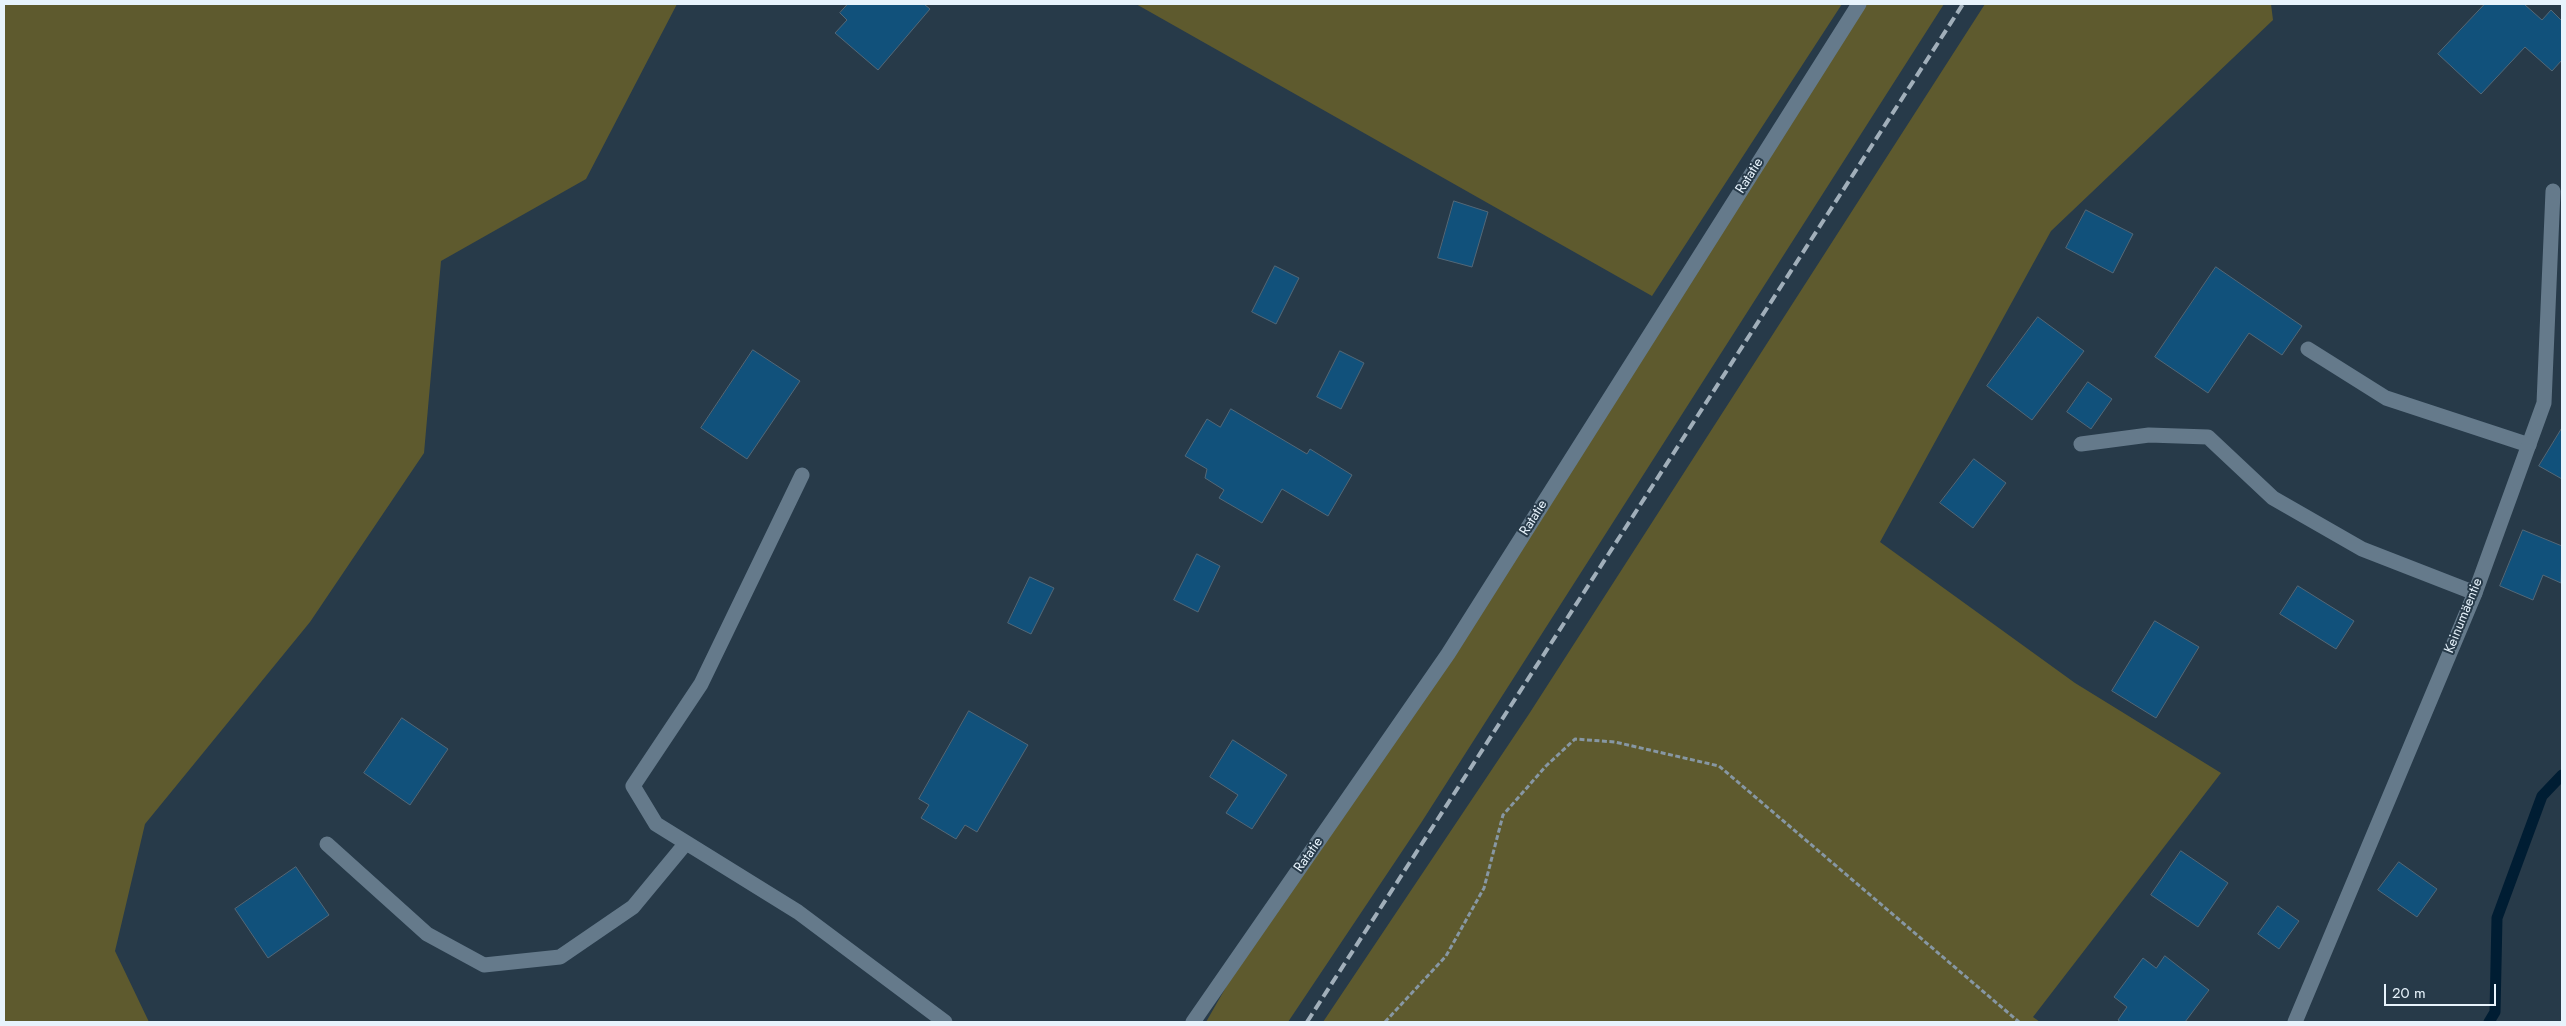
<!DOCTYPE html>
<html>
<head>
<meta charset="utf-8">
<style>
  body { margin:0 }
  #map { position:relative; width:2566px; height:1026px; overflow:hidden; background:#273a49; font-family:Jost,sans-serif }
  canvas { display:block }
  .frame { position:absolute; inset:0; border:5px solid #e7f3fc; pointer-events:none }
  .scale { position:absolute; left:2384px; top:984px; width:112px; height:22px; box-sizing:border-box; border:2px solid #e7f3fc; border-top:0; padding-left:6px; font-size:15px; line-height:18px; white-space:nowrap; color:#e7f3fc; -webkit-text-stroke:4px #273a49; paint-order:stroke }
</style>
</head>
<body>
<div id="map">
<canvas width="2566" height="1026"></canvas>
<div class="frame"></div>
<div class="scale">20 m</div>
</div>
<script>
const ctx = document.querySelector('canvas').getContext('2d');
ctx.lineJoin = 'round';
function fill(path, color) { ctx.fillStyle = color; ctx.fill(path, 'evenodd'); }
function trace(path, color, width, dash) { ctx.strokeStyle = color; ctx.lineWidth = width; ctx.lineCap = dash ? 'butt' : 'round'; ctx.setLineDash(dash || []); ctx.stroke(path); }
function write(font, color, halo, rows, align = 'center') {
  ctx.font = font + ' Jost,sans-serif'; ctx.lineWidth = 4; ctx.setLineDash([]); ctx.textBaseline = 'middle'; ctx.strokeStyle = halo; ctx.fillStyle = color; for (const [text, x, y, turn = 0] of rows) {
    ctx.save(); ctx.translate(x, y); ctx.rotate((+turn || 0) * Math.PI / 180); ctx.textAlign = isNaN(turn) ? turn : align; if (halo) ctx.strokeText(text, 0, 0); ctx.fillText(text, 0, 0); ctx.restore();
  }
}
const green = new Path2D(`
  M4 4H677L586 179 441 261 424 453 310 622 145 824 115 951 149 1022H4Z
  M1136 4H1842L1652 296Z
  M1865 4H1944L1421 823 1288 1022H1206L1245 954 1351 802Z
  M1985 4H2271L2273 20 2051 231 1880 542 2075 683 2221 773 2033 1017 2040 1022H1323L1529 714Z`);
const stream = new Path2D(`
  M2489 1022 2495 1012 2497 918 2542 796 2562 775`);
const building = new Path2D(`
  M848 4H924L930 9 878 70 835 33 847 20 840 13Z
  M2485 4H2524L2542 20 2551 10 2562 21V60L2552 71 2525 47 2481 94 2438 54Z
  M1454 201 1488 212 1472 267 1438 258Z
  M2086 210 2133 234 2113 273 2066 248Z
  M1275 266 1299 278 1276 324 1252 312Z
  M2216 267 2302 326 2282 355 2249 333 2208 393 2155 357Z
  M2038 317 2084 351 2032 420 1987 386Z
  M753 350 800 381 747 459 701 428Z
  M1340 351 1364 363 1341 409 1317 397Z
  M2088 382 2112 399 2091 429 2067 412Z
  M1231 409 1307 454 1310 449 1352 475 1328 516 1282 489 1262 523 1219 498 1224 490 1205 478 1207 469 1185 456 1207 419 1220 427Z
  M2562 428V479L2539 466Z
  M1974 459 2006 483 1973 528 1940 503Z
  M2523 530 2562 546 2561 583 2543 575 2533 600 2500 586Z
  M1197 554 1220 566 1198 612 1174 600Z
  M1030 577 1054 588 1031 634 1008 623Z
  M2298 586 2354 621 2336 649 2280 614Z
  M2155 621 2199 647 2156 718 2112 691Z
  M969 711 1028 745 977 832 965 825 956 839 921 818 929 805 919 799Z
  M402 718 448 749 410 805 364 773Z
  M1233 740 1287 775 1252 829 1226 813 1238 795 1210 777Z
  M2181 851 2228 883 2198 927 2151 895Z
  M2399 862 2437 889 2417 917 2378 890Z
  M296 867 329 915 268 958 235 909Z
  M2278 906 2299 921 2279 949 2258 934Z
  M2165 956 2209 990 2185 1022H2121L2118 1020 2127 1007 2114 997 2143 958 2156 968Z`);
const path = new Path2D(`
  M1385 1022 1446 956 1484 888 1503 815 1546 766 1575 739 1615 742 1719 766 2019 1022`);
const lane = new Path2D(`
  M2308 349 2386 398 2529 445
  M2081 444 2149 435 2208 437 2273 498 2362 549 2475 593
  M802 475 701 684 633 786 656 824 798 912 945 1022
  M327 844 427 934 484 965 560 957 633 907 686 843`);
const street = new Path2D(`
  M1193 1022 1448 654 1859 4
  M2295 1022 2475 593 2544 403 2553 191`);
const rail = new Path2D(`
  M1307 1022 1963 4`);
const streetNames = [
  ["Ratatie",1750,176,-58],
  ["Ratatie",1534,518,-58],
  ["Keinumäentie",2464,616,-68],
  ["Ratatie",1309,855,-55]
];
fill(green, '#5e5a2e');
trace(stream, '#001d33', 11);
fill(building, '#11517b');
trace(building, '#536878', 1);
trace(path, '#8797a3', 3, [5, 2.5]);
trace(lane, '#657a8b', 15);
trace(street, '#657a8b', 15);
trace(rail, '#a1afba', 4, [10, 5]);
write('14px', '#e7f3fc', '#273a49', streetNames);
</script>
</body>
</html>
